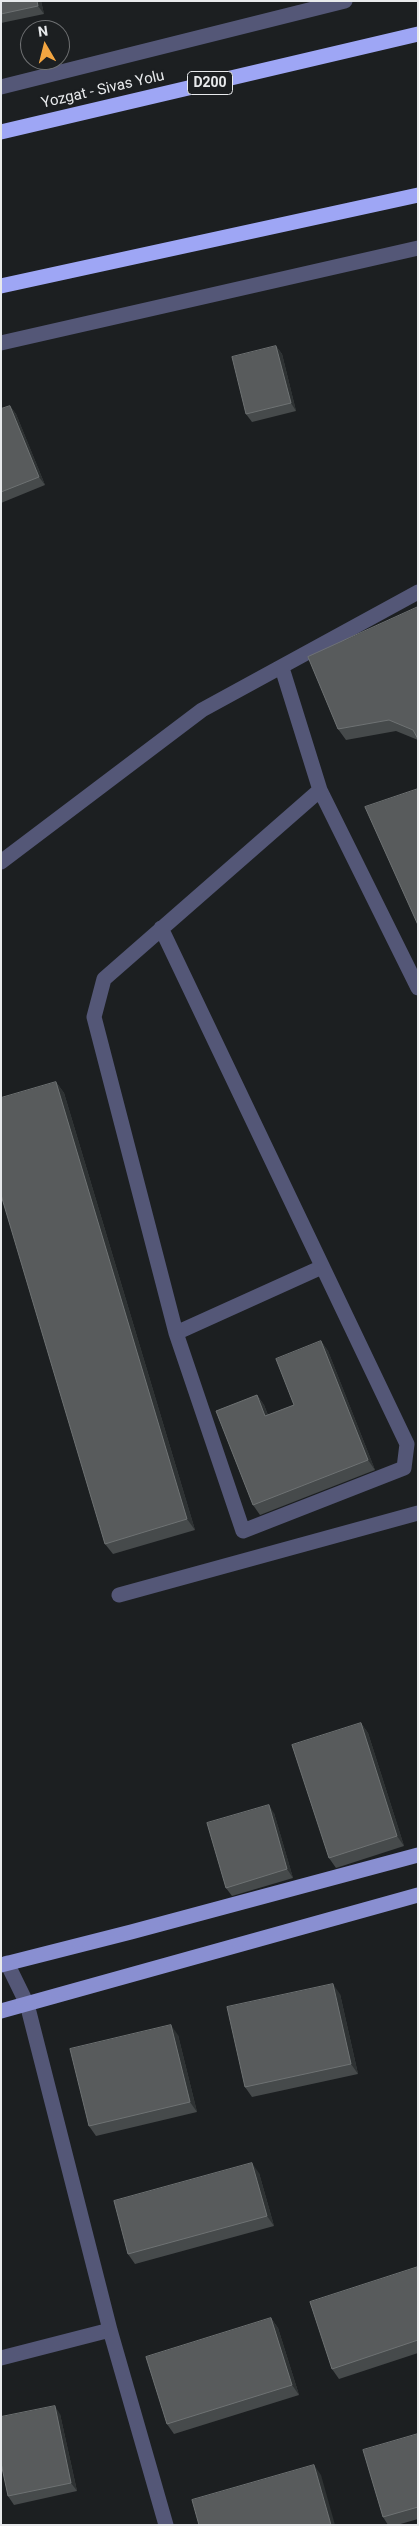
<!DOCTYPE html>
<html>
<head>
<meta charset="utf-8">
<style>
  body { margin:0 }
  #map { position:relative; width:419px; height:2526px; overflow:hidden; background:#1c1f21; font-family:Roboto,sans-serif }
  canvas { display:block }
  .frame { position:absolute; inset:0; border:2px solid #e8eaec; pointer-events:none }
  .north { position:absolute; left:20px; top:20px; width:50px; height:50px; box-sizing:border-box; background:#1c1f21; border:1px solid #6e7072; border-radius:50%; rotate:352deg; font-size:14px; font-weight:700; line-height:20px; text-align:center; color:#e8eaec }
  .north::after { content:''; display:block; margin:auto; width:18px; height:22px; background:#f2a541; clip-path:polygon(50% 0,100% 100%,50% 72%,0 100%) }
</style>
</head>
<body>
<div id="map">
<canvas width="419" height="2526"></canvas>
<div class="frame"></div>
<div class="north">N</div>
</div>
<script>
const ctx = document.querySelector('canvas').getContext('2d');
ctx.lineJoin = 'round';
function trace(path, color, width, dash) { ctx.strokeStyle = color; ctx.lineWidth = width; ctx.lineCap = dash ? 'butt' : 'round'; ctx.setLineDash(dash || []); ctx.stroke(path); }
function fill(path, color) { ctx.fillStyle = color; ctx.fill(path, 'evenodd'); }
function write(font, color, halo, rows, align = 'center') {
  ctx.font = font + ' Roboto,sans-serif'; ctx.lineWidth = 4.5; ctx.setLineDash([]); ctx.textBaseline = 'middle'; ctx.strokeStyle = halo; ctx.fillStyle = color; for (const [text, x, y, turn = 0] of rows) {
    ctx.save(); ctx.translate(x, y); ctx.rotate((+turn || 0) * Math.PI / 180); ctx.textAlign = isNaN(turn) ? turn : align; if (halo) ctx.strokeText(text, 0, 0); ctx.fillText(text, 0, 0); ctx.restore();
  }
}
const minor = new Path2D(`
  M1 87 345 1
  M1 343 418 248
  M282 668 320 790 418 988
  M1 862 202 710 418 592
  M161 928 407 1444 404 1468 243 1531 176 1333 94 1017 104 979 320 790
  M176 1333 322 1267
  M119 1595 418 1513
  M7 1963 27 2004 110 2330 166 2525
  M1 2358 110 2330`);
const major = new Path2D(`
  M1 1965 131 1932 418 1855
  M1 2011 418 1895`);
const highway = new Path2D(`
  M1 132 418 34
  M1 286 418 195`);
const wall = new Path2D(`
  M1 1H41L44 14 1 23Z
  M276 346 282 354 296 411 252 422 246 414Z
  M10 406 16 414 45 485 1 503V409Z
  M418 607V740L396 731 346 740 338 729Z
  M56 1082 64 1093 195 1530 113 1554 105 1544Z
  M321 1341 328 1351 375 1470 260 1515 253 1505 257 1395 264 1405 268 1415 294 1405Z
  M361 1723 368 1733 404 1846 336 1868 329 1858Z
  M274 1813 293 1878 232 1896 226 1888Z
  M340 1994 358 2074 252 2097 245 2087Z
  M178 2035 197 2112 96 2136 89 2126Z
  M259 2173 274 2226 135 2264 128 2254Z
  M418 2267V2353L339 2379 332 2369Z
  M271 2318 278 2328 299 2395 174 2434 167 2424Z
  M60 2414 77 2491 14 2505 8 2496Z
  M418 2434V2519L397 2525H388L383 2517Z`);
const shadedWall = new Path2D(`
  M37 1H41L44 14 38 6Z
  M276 346 282 354 296 411 291 403Z
  M10 406 16 414 45 485 39 477Z
  M56 1082 64 1093 195 1530 187 1519Z
  M321 1341 328 1351 375 1470 368 1460Z
  M257 1395 264 1405 272 1426 265 1416Z
  M361 1723 368 1733 404 1846 397 1836Z
  M269 1805 274 1813 293 1878 287 1869Z
  M333 1984 340 1994 358 2074 351 2064Z
  M171 2025 178 2035 197 2112 190 2102Z
  M252 2163 259 2173 274 2226 267 2216Z
  M271 2318 278 2328 299 2395 292 2385Z
  M55 2406 60 2414 77 2491 71 2483Z
  M314 2465 321 2475 335 2525H331Z`);
const building = new Path2D(`
  M1 1H37L38 6 1 14Z
  M276 346 291 403 246 414 232 357Z
  M10 406 39 477 1 492V409Z
  M418 607V739L413 730 389 720 338 729 308 657Z
  M418 789V925L365 807Z
  M56 1082 187 1519 105 1544 1 1195V1098Z
  M321 1341 368 1460 253 1505 216 1411 257 1395 265 1416 294 1405 276 1359Z
  M361 1723 397 1836 329 1858 292 1745Z
  M269 1805 287 1869 226 1888 207 1823Z
  M333 1984 351 2064 245 2087 227 2007Z
  M171 2025 190 2102 89 2126 70 2049Z
  M252 2163 267 2216 128 2254 114 2201Z
  M418 2267V2340L332 2369 310 2302Z
  M271 2318 292 2385 167 2424 146 2357Z
  M55 2406 71 2483 8 2496 1 2463V2417Z
  M418 2434V2507L383 2517 363 2450Z
  M314 2465 331 2525H199L192 2500Z`);
const shields = [
  [210,83,45]
];
const shieldNames = [
  ["D200",210,83]
];
const streetNames = [
  ["Yozgat - Sivas Yolu",103,90,-13]
];
trace(minor, '#545777', 15);
trace(major, '#898fd1', 15);
trace(highway, '#9ea6f5', 15);
fill(wall, '#464a4b');
fill(shadedWall, '#2e3233');
fill(building, '#585b5c');
trace(building, '#6e7273', 1);
for (const [x, y, w] of shields) { const box = new Path2D(); box.roundRect(x - w / 2, y - 11.5, w, 23, 4); ctx.fillStyle = '#1c1f21'; ctx.fill(box); trace(box, '#e8eaec', 1); }
write('bold 14px', '#e8eaec', null, shieldNames);
write('15px', '#e8eaec', '#1c1f21', streetNames);
</script>
</body>
</html>
